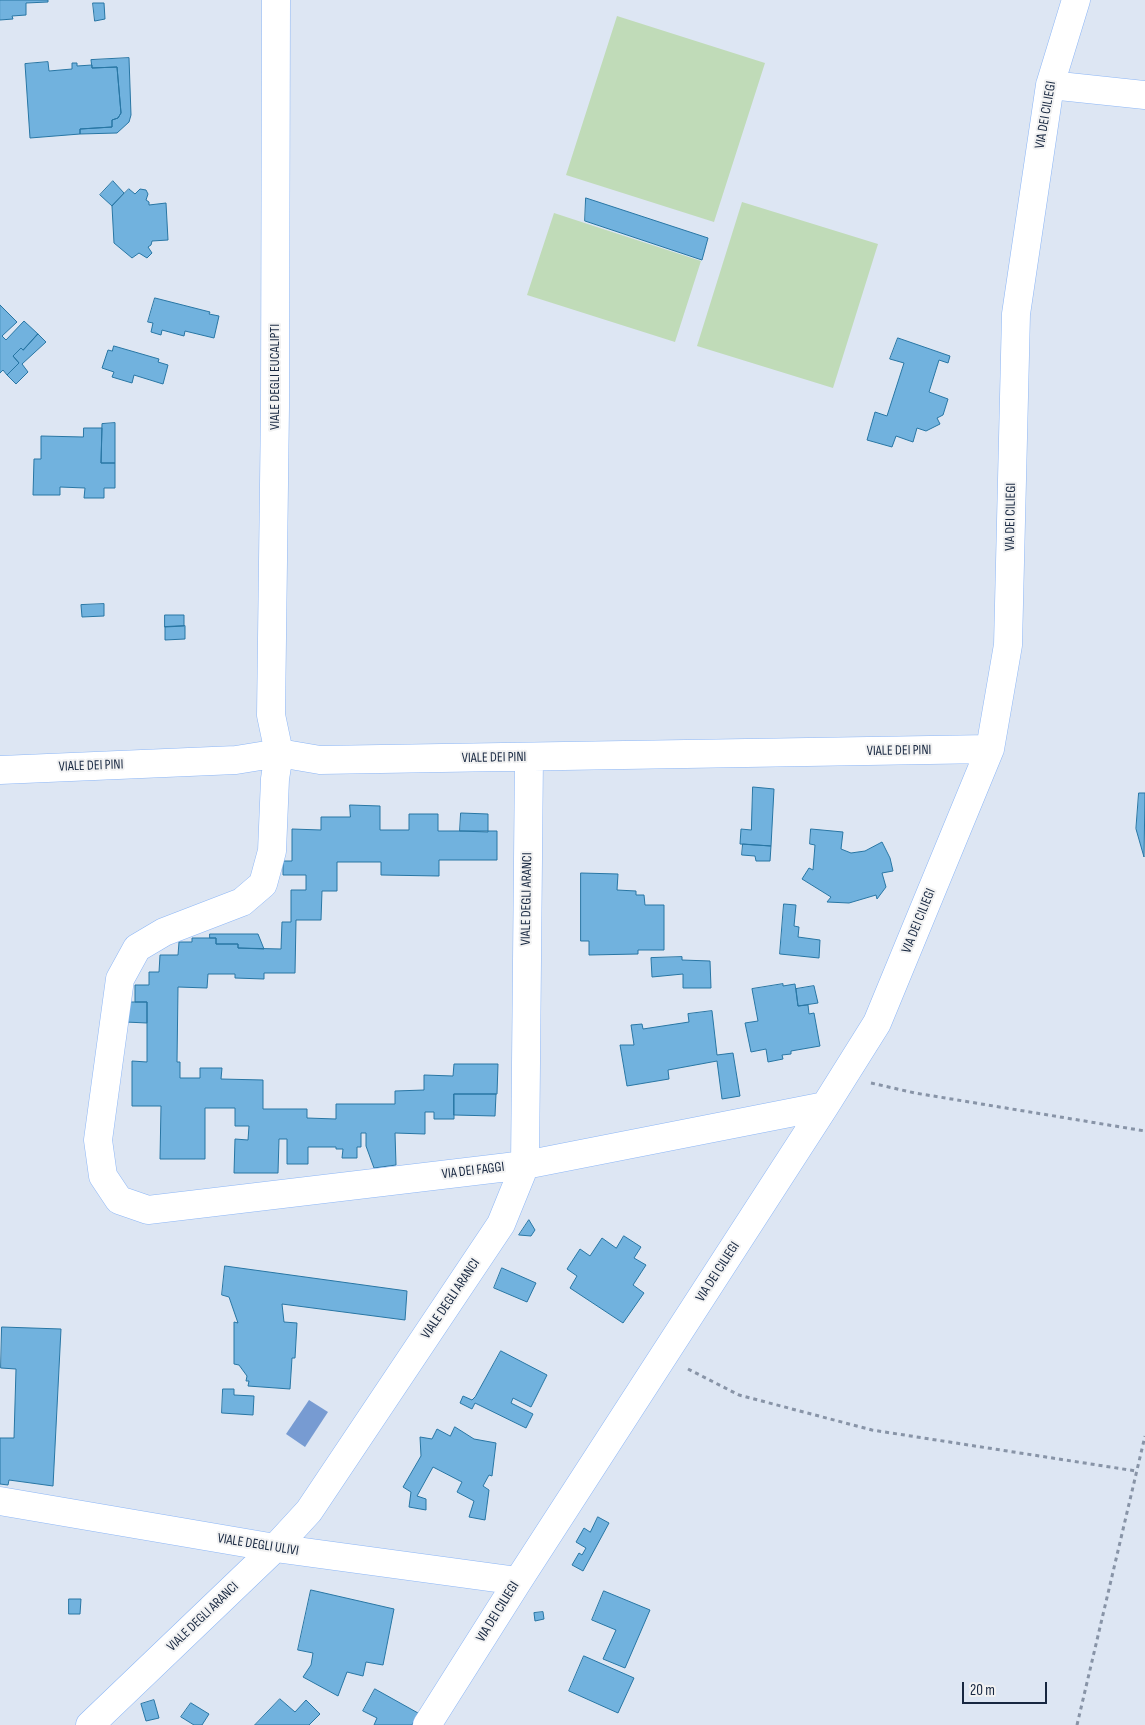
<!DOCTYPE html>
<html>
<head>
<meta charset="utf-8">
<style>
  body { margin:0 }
  #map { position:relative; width:1145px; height:1725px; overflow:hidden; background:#dde6f3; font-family:"Sofia Sans Condensed",sans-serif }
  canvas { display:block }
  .scale { position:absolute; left:962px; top:1682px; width:85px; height:22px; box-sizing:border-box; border:2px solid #172740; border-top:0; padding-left:6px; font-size:15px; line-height:18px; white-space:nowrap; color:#172740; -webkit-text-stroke:4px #f2f2f2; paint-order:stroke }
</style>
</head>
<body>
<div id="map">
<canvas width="1145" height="1725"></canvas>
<div class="scale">20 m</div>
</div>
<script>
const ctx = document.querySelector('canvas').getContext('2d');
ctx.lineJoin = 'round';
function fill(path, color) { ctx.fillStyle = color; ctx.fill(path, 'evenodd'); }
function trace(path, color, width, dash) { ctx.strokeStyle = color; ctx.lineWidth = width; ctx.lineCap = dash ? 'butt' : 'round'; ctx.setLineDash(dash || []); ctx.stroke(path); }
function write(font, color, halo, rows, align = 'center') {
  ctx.font = font + ' "Sofia Sans Condensed",sans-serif'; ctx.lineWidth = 4; ctx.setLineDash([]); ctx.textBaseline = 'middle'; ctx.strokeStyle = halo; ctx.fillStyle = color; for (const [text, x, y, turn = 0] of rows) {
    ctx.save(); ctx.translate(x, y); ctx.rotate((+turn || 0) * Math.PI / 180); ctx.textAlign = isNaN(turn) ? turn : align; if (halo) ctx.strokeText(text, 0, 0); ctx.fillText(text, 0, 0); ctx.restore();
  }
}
const green = new Path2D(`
  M617 16 765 63 714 222 566 175Z
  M742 202 878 244 833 388 697 346Z
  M554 213 701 261 675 342 527 295Z`);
const water = new Path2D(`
  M309 1400 328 1412 305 1447 286 1434Z`);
const building = new Path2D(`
  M0 0H48V2L26 3V15L12 16 13 19 0 20Z
  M93 3H104L105 19 95 21Z
  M129 58 131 115 129 122 117 133 80 134V129L112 127V120L118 118 121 113 117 67 92 68 91 60Z
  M48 62 49 71 72 69V63H77V66L92 65V68L117 67 121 113 118 118 112 120V127L80 129V134L30 138 25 64Z
  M113 181 124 193 112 206 100 195Z
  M129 189 135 194 140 189 146 190 148 194 146 200 149 202V205L166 203 168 240 152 241 151 245 148 247 152 253 147 258 139 253 132 258 114 243 112 206Z
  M586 198 708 238 702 260 585 221Z
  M155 298 210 312 209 314 219 316 214 338 185 331 184 336 162 330 161 335 151 332 153 323 148 322Z
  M0 305 17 322 2 336 6 340 24 321 38 334 23 350 21 348 13 356 19 363 7 375 3 370 0 373Z
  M38 334 46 342 22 364 28 372 16 384 7 375 19 363 13 356 21 348 23 350Z
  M898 338 950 356 948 363 939 360 929 392 948 399 943 415 937 418 940 424 926 431 917 428 913 442 896 436 892 447 867 440 875 412 887 416 904 363 890 359Z
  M114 346 159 359 158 362 168 365 163 384 134 375 132 383 112 377 114 372 102 368 108 350 112 351Z
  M115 423V463H101L102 424Z
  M84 428H102L101 463H115V488H104V498H84L85 488 60 487V495H33L34 459H41V436L83 437Z
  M104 604V616L82 617 81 605Z
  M165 615H184V626L165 627Z
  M185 626V639L165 640V627Z
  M753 787 774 789 771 846 740 844 741 829 751 830Z
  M1139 793H1145L1144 857 1136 829Z
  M350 805 380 806V830H409V814H438V831H497V860H439V876L381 875V862H337V891H322L321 920H296L295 973H264V979L235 978V974H208L207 988 178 987 177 1062H180V1078H200V1068H222L221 1079 263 1080V1109H307V1118L336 1119V1104H395V1091L424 1090V1075L453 1076 454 1064H498L497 1094H454V1119H434V1112H425V1134L395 1133 396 1165 374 1168 366 1146V1133H361V1147H357V1158H342L343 1149H336V1147H308V1164H287V1139H279L278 1173H234L235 1139 248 1140 249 1126H235V1108H205V1159H160L161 1106H132V1061L147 1062V1002H135V985H149V972H159L160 955H178L179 942H192V938H216V944H238V948L281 949 282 922H291V890H306V875H283V861H292V829L321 830V817H350Z
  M461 813 488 814V832L460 831Z
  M811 829 843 832 841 849 851 853 865 851 882 842 890 858 893 871 882 873 886 887 877 899 876 895 849 903 827 902 831 897 802 879 809 868 813 870 815 845 810 844Z
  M743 844 771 846 770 861H756L755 856 742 855Z
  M581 873 618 874 617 890 636 891V895H644L645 905H664V950H638V954L589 955V941H581Z
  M784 904 796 905 794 926 799 927 798 937 820 940 819 958 780 954Z
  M210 934H258L264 949 238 948V944H216V938H210Z
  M682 957V960L710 961 711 988H683V974L652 977 651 958Z
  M783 984V986L795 984 798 1006 808 1005 809 1014 814 1013 820 1046 791 1051V1054L782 1055 783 1059 768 1062 766 1049 751 1052 745 1023 758 1021 752 989Z
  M814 986 818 1003 798 1006 796 989Z
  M127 1002H147V1023L125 1022Z
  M712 1011 717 1055 733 1053 740 1096 722 1099 717 1061 668 1070 669 1079 627 1086 620 1045H634L631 1025 642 1024 643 1029 689 1022 688 1014Z
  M454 1094H496L495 1116 454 1115Z
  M529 1220 535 1230 531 1236 519 1235Z
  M624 1236 641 1247 634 1258 646 1265 633 1285 644 1293 623 1323 570 1288 577 1276 567 1269 580 1249 590 1256 602 1238 616 1248Z
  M225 1266 407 1291 405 1320 282 1304 284 1322 297 1323 295 1358H292L290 1389 248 1386 249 1381H246L247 1376 239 1365 234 1364V1322L238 1323 229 1297 222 1295Z
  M502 1268 536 1283 527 1302 494 1288Z
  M2 1327 61 1329 53 1486 9 1480 8 1485 0 1484V1438H14L16 1369 1 1368Z
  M501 1351 547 1375 531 1407 513 1398 511 1403 533 1414 526 1428 475 1403 472 1409 460 1403 463 1396 472 1400 475 1397Z
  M223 1389H234V1395L254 1396 253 1415 222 1413Z
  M455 1427 474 1439 496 1443 492 1476 489 1475 483 1486 489 1490 485 1520 469 1517 474 1501 457 1492 462 1482 433 1467 417 1496 426 1499V1510L409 1507 411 1492 403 1487 421 1456 420 1437 432 1439 437 1429 450 1436Z
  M598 1517 609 1523 583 1571 572 1565 579 1553 582 1555 586 1548 576 1542 584 1528 590 1532Z
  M311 1590 394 1609 383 1665 366 1662 363 1676 347 1672 338 1696 303 1677 311 1665 313 1653 298 1650Z
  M604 1591 650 1610 625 1668 603 1659 616 1630 592 1620Z
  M69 1599H81L80 1614H69Z
  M543 1612 544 1619 535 1621 534 1613Z
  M584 1656 634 1678 618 1713 569 1691Z
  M375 1689 418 1713 412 1725H374L377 1718 363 1711Z
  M280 1699 295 1712 306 1700 320 1714 309 1725H255Z
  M154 1700 159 1718 146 1721 141 1704Z
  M191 1703 209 1714 202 1725H194L181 1717Z`);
const path = new Path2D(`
  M871 1083 915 1093 1145 1131
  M688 1369 739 1395 872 1430 1136 1471
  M1077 1725 1145 1436`);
const minor = new Path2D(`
  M276 0 275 407 271 715 279 753 275 779 272 851 263 884 242 902 164 932 137 948 120 979 98 1140 103 1176 119 1200 148 1210 525 1165 825 1106
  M1050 85 1145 95
  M0 770 236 760 279 753 320 760 990 749
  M0 1501 275 1548 518 1581
  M90 1725 275 1548 309 1511 501 1224 525 1165 529 757
  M427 1725 518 1581 825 1106 877 1023 990 749 1008 645 1016 314 1050 85 1076 0`);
const streetNames = [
  ["VIA DEI CILIEGI",1046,115,-80],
  ["VIALE DEGLI EUCALIPTI",275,377,-90],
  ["VIA DEI CILIEGI",1011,517,-89],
  ["VIALE DEI PINI",899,751,-1],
  ["VIALE DEI PINI",494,758,-1],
  ["VIALE DEI PINI",91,766,-2],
  ["VIALE DEGLI ARANCI",527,899,-89],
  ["VIA DEI CILIEGI",919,921,-68],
  ["VIA DEI FAGGI",473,1171,-7],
  ["VIA DEI CILIEGI",718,1272,-57],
  ["VIALE DEGLI ARANCI",451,1299,-56],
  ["VIALE DEGLI ULIVI",258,1545,9],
  ["VIA DEI CILIEGI",498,1612,-58],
  ["VIALE DEGLI ARANCI",203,1617,-44]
];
fill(green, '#c0dbb8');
fill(water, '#779bd2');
fill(building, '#71b2de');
trace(building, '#2876a4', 1);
trace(minor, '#8cb6f6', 29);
trace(path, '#8894a7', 3, [4, 4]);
trace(minor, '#fff', 28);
write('14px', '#172740', '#f2f2f2', streetNames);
</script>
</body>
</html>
